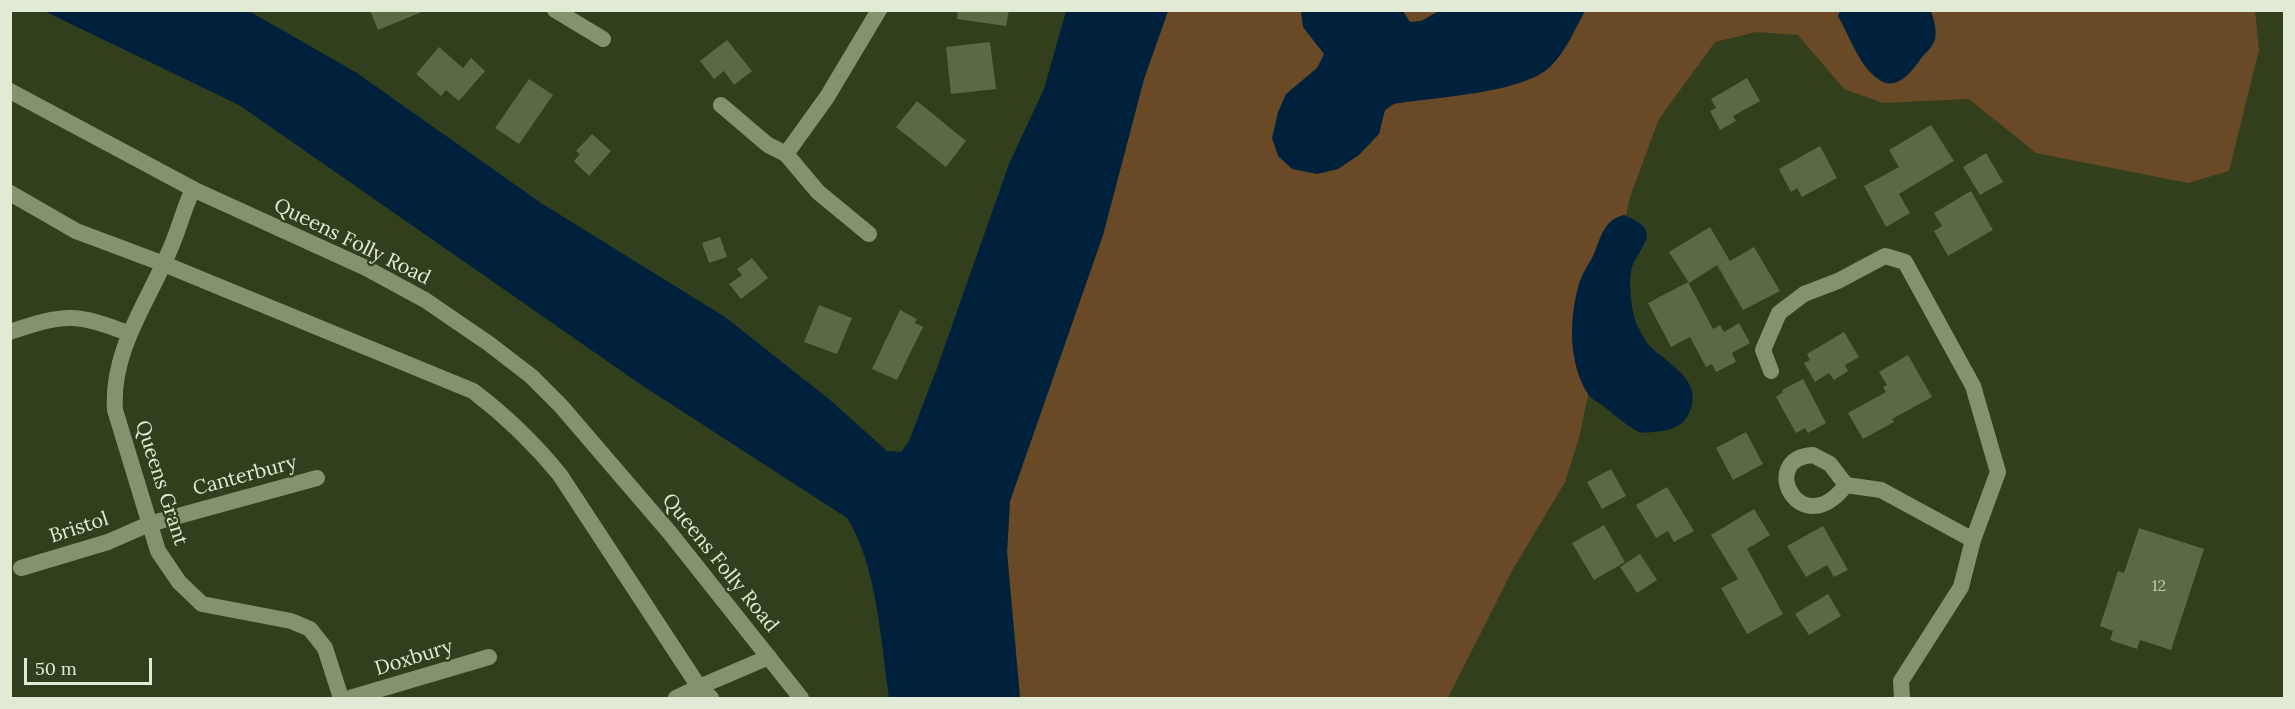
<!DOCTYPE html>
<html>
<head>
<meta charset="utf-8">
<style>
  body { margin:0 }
  #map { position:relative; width:2295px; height:709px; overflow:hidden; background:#323f1c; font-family:Lora,serif }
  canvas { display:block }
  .frame { position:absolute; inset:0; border:12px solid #e1ead5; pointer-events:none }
  .scale { position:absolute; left:24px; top:658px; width:128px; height:27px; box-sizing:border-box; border:3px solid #e1ead5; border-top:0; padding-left:8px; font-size:18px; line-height:21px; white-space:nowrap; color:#e1ead5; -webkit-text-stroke:4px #323f1c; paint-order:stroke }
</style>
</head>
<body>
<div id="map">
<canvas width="2295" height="709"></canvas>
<div class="frame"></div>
<div class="scale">50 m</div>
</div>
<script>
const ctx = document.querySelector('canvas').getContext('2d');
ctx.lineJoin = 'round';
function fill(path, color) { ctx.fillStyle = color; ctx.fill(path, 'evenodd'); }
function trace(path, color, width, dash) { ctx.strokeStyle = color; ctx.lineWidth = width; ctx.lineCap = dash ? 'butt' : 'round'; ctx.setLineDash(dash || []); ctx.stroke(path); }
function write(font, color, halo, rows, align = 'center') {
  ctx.font = font + ' Lora,serif'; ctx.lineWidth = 5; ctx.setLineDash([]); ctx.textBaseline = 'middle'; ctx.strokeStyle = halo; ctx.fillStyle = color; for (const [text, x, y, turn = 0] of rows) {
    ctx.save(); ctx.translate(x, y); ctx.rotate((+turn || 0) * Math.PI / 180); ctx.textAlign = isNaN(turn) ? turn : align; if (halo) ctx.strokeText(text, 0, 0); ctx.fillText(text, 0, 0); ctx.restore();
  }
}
const green = new Path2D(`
  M1168 11H2255L2259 50 2229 171 2188 183 2036 153 1969 99 1883 103 1844 89 1798 35 1756 32 1715 42 1659 119 1630 197 1579 438 1565 482 1512 571 1448 698H1020L1007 552 1010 501 1103 235 1144 79Z`);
const water = new Path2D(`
  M44 11H249L357 73 541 203 725 317 829 399 887 451 901 452 909 441 937 368 1009 164 1044 89 1066 11H1168L1144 79 1103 235 1010 501 1007 552 1020 698H889C881 644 877 564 847 518L640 384 239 105Z
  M1301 11H1403L1410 22 1421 21 1439 11H1585C1575 29 1566 51 1551 66 1523 94 1432 97 1394 104L1385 110 1379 134 1359 155 1338 169 1317 174 1292 169 1278 156 1272 138 1278 112 1286 94 1317 68 1324 54 1303 27Z
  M1840 11H1931C1934 20 1938 33 1934 42 1931 48 1926 53 1922 57 1912 71 1897 93 1878 79 1859 66 1849 35 1838 16Z
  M1624 215C1668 233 1636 246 1631 272 1629 283 1631 301 1633 312 1634 321 1643 338 1649 345 1666 363 1701 378 1691 408 1685 427 1671 431 1652 432 1648 433 1643 433 1639 432 1625 425 1614 414 1602 405 1598 402 1591 399 1588 394 1568 363 1569 318 1579 284 1582 274 1588 265 1593 256 1601 238 1603 220 1624 215Z`);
const building = new Path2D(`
  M370 10H424V11L378 30Z
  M958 10H1009L1006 26 957 19Z
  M727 40 752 71 734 85 724 71 714 79 700 61Z
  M990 42 996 89 951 94 946 47Z
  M439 47 463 68 471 58 485 71 459 101 446 90 441 96 416 74Z
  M1747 78 1760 101 1733 116 1736 121 1720 130 1710 111 1716 108 1711 99Z
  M529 79 553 95 519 144 495 128Z
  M917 101 966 141 946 167 896 127Z
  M1931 125 1954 161 1899 194 1910 213 1886 227 1864 186 1899 167 1889 150Z
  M592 134 611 151 589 176 574 161 580 154 576 151Z
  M1820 146 1837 178 1802 197 1797 188 1791 192 1779 169Z
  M1986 153 2003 182 1980 195 1963 167Z
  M1971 191 1993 230 1948 256 1934 231 1942 226 1934 213Z
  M1710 227 1730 261 1754 247 1780 291 1743 310 1717 265 1689 283 1669 252Z
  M720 237 727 257 709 263 702 243Z
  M752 258 768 278 741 299 729 284 742 275 737 269Z
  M1688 282 1713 329 1720 325 1724 332 1739 323 1750 343 1732 353 1736 362 1716 372 1712 364 1706 367 1690 337 1671 347 1648 303Z
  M819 305 852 318 837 354 804 342Z
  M900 310 917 319 915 323 923 327 897 380 872 369Z
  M1844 332 1859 357 1845 365 1848 371 1834 380 1829 373 1815 382 1804 363 1810 360 1807 354Z
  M1908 355 1932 397 1892 419 1894 422 1863 439 1848 413 1886 392 1883 387 1887 385 1879 372Z
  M1803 379 1826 423 1808 433 1805 428 1796 433 1776 397 1783 392 1782 390Z
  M1746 432 1763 464 1733 480 1716 448Z
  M1611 469 1626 496 1602 509 1587 482Z
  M1667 487 1694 531 1674 542 1668 531 1656 538 1636 505Z
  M1754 509 1770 535 1747 549 1783 614 1747 634 1721 588 1738 579 1711 535Z
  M1604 525 1625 562 1594 580 1572 543Z
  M1823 526 1848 570 1834 577 1827 565 1806 577 1787 546Z
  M2139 528 2204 549 2171 650 2140 640 2137 649 2110 640 2113 631 2100 626 2118 571 2124 573Z
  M1640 554 1657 580 1637 593 1620 567Z
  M1828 594 1841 616 1809 635 1795 614Z`);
const minor = new Path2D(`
  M555 10 603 39
  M10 91 197 191 366 268 425 300 488 343 531 376 561 406 670 533 801 698
  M721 105 768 145 786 154 818 192 869 234
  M786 154 827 97 879 10
  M193 189C183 210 178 233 168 254 146 305 111 352 115 410L158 551 179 582 202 604 291 621 310 629 325 648 341 698
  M10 193 76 231 164 264 473 391C506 416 534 443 560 475L699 687 711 698
  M10 332C66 313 76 313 130 334
  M1771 371 1763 350 1779 313 1804 294 1838 281 1885 256 1905 262 1973 386 1998 472 1973 540 1961 587 1901 681 1902 698
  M1813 455 1830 464 1846 485C1800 545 1757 458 1813 455Z
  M1846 485 1881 490 1973 540
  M21 568 108 542 149 524 317 478
  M350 698 489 657
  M676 698 699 687 769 657`);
const numberNames = [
  ["12",2159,586]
];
const streetNames = [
  ["Queens Folly Road",352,242,26],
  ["Canterbury",245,476,-15],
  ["Queens Grant",161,483,72],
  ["Bristol",79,528,-18],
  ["Queens Folly Road",720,563,51],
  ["Doxbury",414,658,-17]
];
fill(green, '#694926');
fill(water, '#00213c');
fill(building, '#5b6945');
trace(minor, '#84936e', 16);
write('16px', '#c0cab1', null, numberNames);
write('20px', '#e1ead5', '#323f1c', streetNames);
</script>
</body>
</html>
